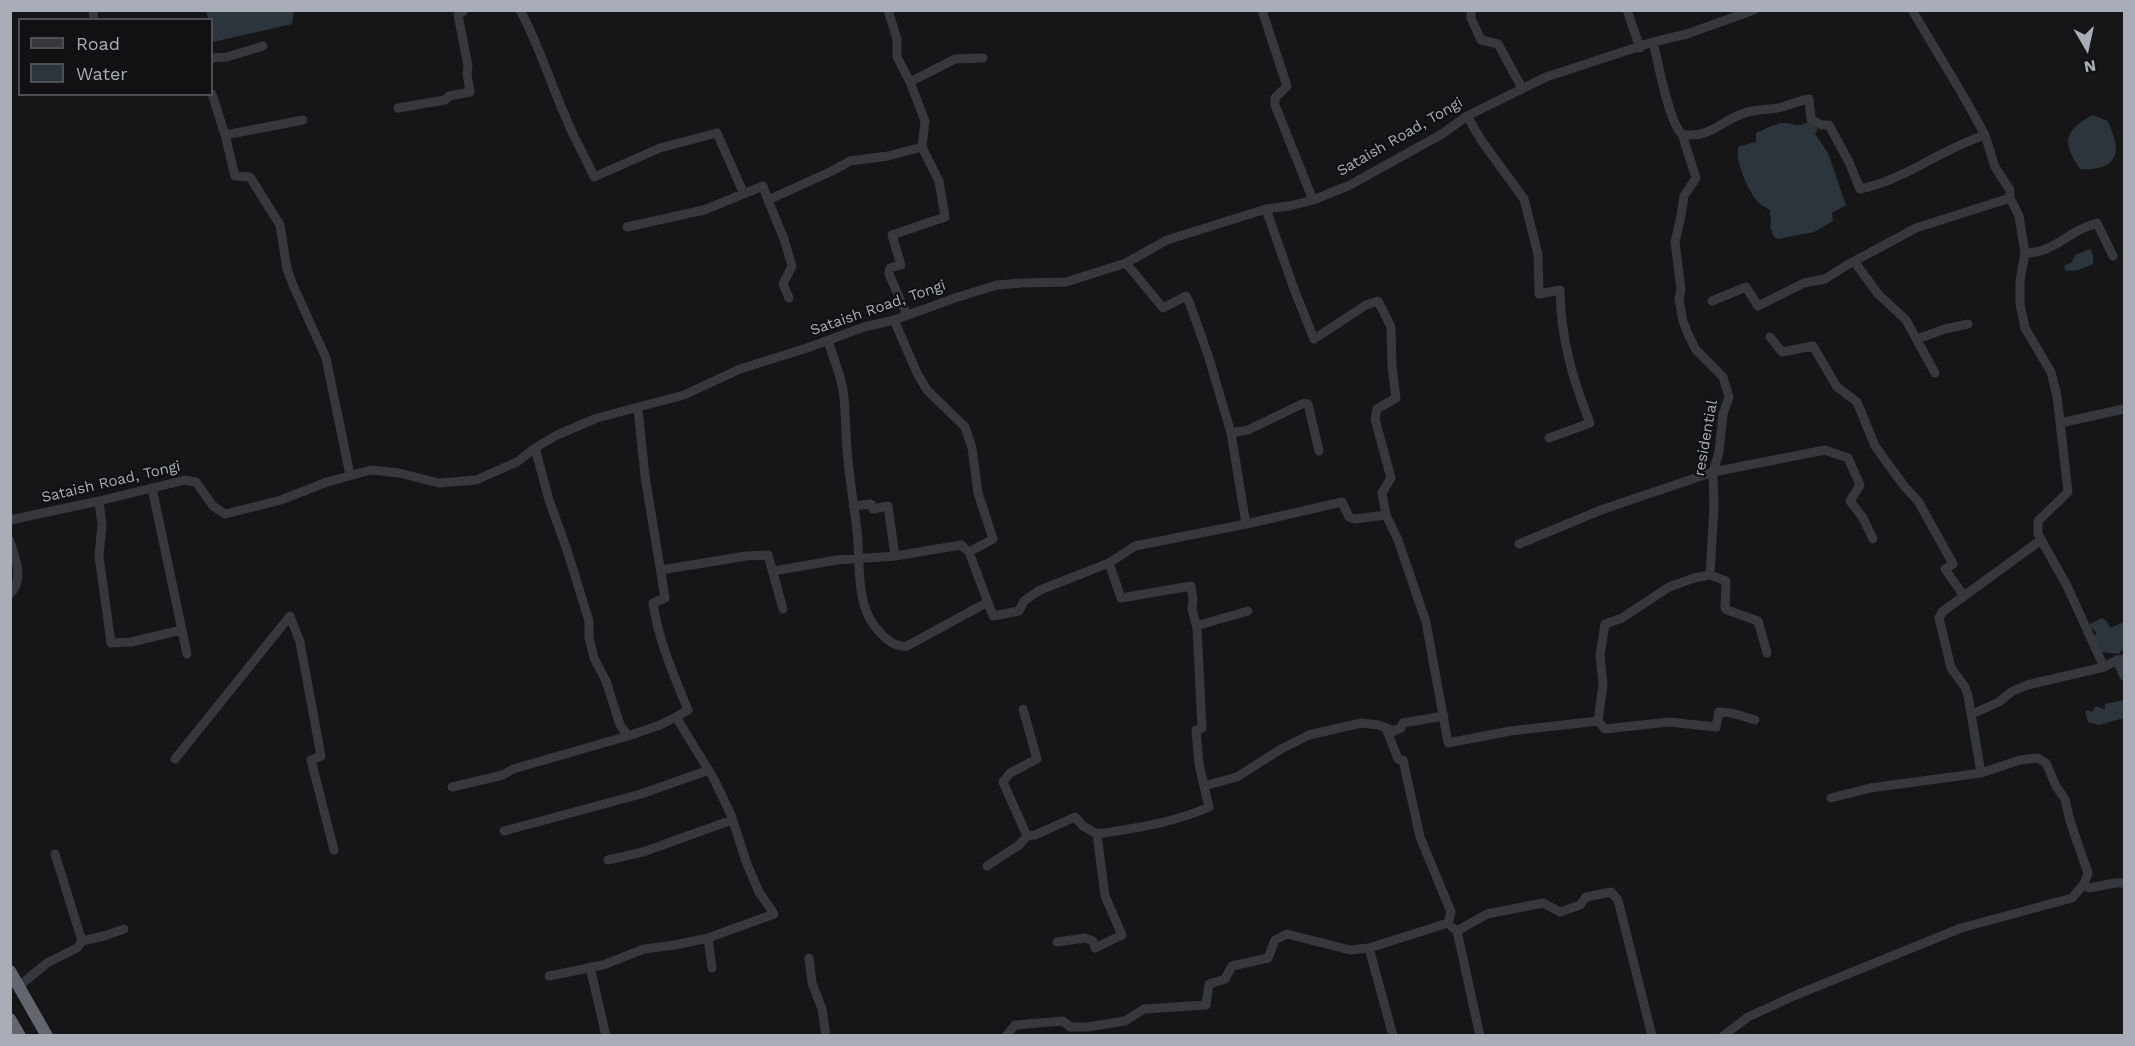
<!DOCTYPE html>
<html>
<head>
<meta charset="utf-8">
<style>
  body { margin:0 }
  #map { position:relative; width:2135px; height:1046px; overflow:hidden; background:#161618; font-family:"Work Sans",sans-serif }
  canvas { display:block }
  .frame { position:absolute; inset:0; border:12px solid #a8adb8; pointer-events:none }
  .legend { position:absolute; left:18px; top:18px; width:195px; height:78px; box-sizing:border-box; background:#111113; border:2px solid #4d4f55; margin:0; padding:8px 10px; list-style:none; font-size:18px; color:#a8adb8 }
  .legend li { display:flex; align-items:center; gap:12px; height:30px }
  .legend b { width:30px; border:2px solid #4d4f55 }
  .north { position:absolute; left:2057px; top:18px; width:60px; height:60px; -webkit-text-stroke:4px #111113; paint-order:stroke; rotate:171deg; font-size:16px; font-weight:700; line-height:24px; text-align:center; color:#a8adb8 }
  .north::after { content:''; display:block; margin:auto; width:21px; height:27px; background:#a8adb8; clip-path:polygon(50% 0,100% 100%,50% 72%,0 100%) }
</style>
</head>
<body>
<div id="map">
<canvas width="2135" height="1046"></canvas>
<div class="frame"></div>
<ul class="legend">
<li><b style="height:8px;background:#37383d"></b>Road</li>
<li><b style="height:16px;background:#2c353c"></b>Water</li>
</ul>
<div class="north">N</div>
</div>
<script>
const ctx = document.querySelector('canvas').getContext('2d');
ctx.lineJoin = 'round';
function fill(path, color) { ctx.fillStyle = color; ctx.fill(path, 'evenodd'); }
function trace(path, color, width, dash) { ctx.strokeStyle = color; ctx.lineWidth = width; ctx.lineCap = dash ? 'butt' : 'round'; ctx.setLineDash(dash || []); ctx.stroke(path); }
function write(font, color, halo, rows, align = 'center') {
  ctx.font = font + ' "Work Sans",sans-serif'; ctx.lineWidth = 4.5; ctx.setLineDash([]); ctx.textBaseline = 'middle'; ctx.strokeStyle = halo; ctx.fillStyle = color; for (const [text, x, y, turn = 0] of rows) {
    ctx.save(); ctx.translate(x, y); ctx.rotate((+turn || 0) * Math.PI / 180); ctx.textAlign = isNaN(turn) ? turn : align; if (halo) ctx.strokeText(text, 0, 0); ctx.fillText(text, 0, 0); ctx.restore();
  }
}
const water = new Path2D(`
  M206 11V10L294 11 292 24 213 42 212 20 208 19Z
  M2092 115 2108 121C2111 130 2116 139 2116 148 2116 168 2094 170 2080 169 2061 141 2065 131 2092 115Z
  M1808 122 1818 129 1815 134 1828 153 1846 205 1832 213 1833 221 1814 232 1778 239 1774 237 1770 227 1771 224 1770 210C1765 207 1761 205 1757 201 1749 192 1733 158 1739 146L1756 142V133C1765 129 1774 124 1784 123 1797 123 1792 129 1808 122Z
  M2090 249 2093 255V264L2078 270 2066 271 2064 266 2072 262 2075 255Z
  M2102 618 2107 621 2110 628 2124 622V647L2119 654 2101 652 2094 641 2096 632 2088 625Z
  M2124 700V718L2099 725 2088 722 2085 712 2087 710 2092 712 2096 706 2105 710V704Z`);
const minor = new Path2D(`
  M93 10 94 20
  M520 10C539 45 550 82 566 118 574 139 585 156 594 177L660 148 717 133 744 194
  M888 10 897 39V57L910 82 925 121 922 147 939 181 945 217 892 235 901 265 890 268 889 274 907 315
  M1262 10 1287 86 1275 98V105L1313 200
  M1471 10V18L1481 40 1498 44 1522 88
  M1627 10 1640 48
  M1912 10 1961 92 1985 135 1995 167 2010 190V198L2019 216 2025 253 2020 281V304L2025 328 2051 372 2057 396 2068 492 2038 521V534L2067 586 2104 667
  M1653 42C1658 61 1669 124 1682 134L1696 178 1684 196 1681 216 1675 242 1681 289 1679 299 1683 321 1688 334 1696 350 1723 377 1729 397 1723 414 1719 452 1713 472 1714 507 1710 575 1726 581 1725 608 1727 610 1758 621 1767 653
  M212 58 227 57 263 46
  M910 82 955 59 983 58
  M212 94 225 135 235 176 250 177 280 225 287 269 293 285 326 358 350 475
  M398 108 445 100 449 96 470 92 467 74 468 66 458 15 463 12V10
  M1467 116 1481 140 1524 199 1538 254 1539 294 1560 290C1561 340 1572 377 1590 423L1549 438
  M1682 134C1710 140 1723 118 1748 112 1759 109 1771 110 1782 107 1791 104 1799 101 1809 99L1811 119 1821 125H1829L1849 162 1860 189C1905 180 1941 149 1985 135
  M225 135 303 120
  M768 200 784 239 792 266 783 284 789 298
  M1266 209 1294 289 1314 339 1366 305 1378 301 1391 327 1392 367 1396 398 1377 409 1375 419 1391 478 1382 493 1386 515
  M627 227 704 210 763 186 768 200 832 171 850 161 888 156 922 147
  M2025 253C2046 253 2057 243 2074 233 2081 228 2089 226 2097 223L2113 256
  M1854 261 1878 294 1906 320 1935 373
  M1126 263 1163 308 1186 296 1190 304 1209 358 1231 433 1246 524 1342 502 1349 517 1355 519 1386 515 1398 540 1426 622 1448 743 1510 731 1598 721 1605 729 1669 722 1716 727 1719 712 1732 713 1755 720
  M1712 301 1746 287 1758 306 1804 283 1825 279 1847 265 1916 228 2010 198
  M894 320 917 373 927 390 965 427 972 448 978 493 993 539 969 552 993 616 1019 611 1024 601 1040 590 1109 563 1135 546 1246 524
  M1770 337 1782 352 1813 346 1837 387 1857 402 1875 446 1904 486 1918 501 1953 564 1945 569 1964 596
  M1917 339 1945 329 1968 324
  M828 341C833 357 840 373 843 390 846 409 845 429 847 449 849 477 854 504 857 531 860 555 857 581 864 604 868 621 888 649 907 646L988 602
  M638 409 645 476 665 598 653 603C658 639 674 676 688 710L676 717
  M2060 423 2124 409
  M1231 433 1248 430 1304 403 1308 404 1319 451
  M535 448 549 500 567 550 589 621V638L594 658 606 681 620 725 628 736
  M152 488 187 654
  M99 501 102 525 99 556 111 643 131 642 182 630
  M853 506 871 504 873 509 888 506 895 556
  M10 520 99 501 185 480 196 482 213 506 225 514 281 500 327 482 371 470 399 473 439 483 476 480 517 462 535 448 557 435 597 418 684 395 740 369 807 348 864 327 894 320 958 297 997 285 1022 283 1066 282 1126 263 1167 240 1266 209 1289 206 1313 200 1350 185 1442 134 1467 116 1546 77 1653 42 1687 34 1754 10
  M10 541C15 558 25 580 10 594
  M1519 544 1601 510 1713 472 1825 450 1848 458 1860 485 1850 501 1863 518 1873 539
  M1109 563 1121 598 1191 586 1193 599 1192 609 1197 628 1202 728 1196 730 1199 764 1204 786 1237 777 1281 749 1309 735 1361 723 1379 725 1394 731 1401 728 1403 723 1444 716
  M661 570 746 556 768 555 783 609
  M773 571 837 560 895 556 961 545 969 552
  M1197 628 1199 625 1248 611
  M2117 660 2124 676
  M1023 709 1037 759 1010 773 1003 782 1027 836 1035 835 1075 817 1083 826 1097 834
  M1972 714 1999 702 2011 692 2027 685 2104 667 2117 660 2124 659
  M1598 721 1603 685 1600 655 1605 624 1622 618 1669 587 1694 578 1710 575
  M175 759 290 616 300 642 321 756 311 760 334 850
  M452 787 503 775 513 769 628 736 660 725 676 717 714 779 731 815 747 864 759 892 774 914 708 938 675 945 644 949 603 965 549 976
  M1831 798 1870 788 1981 773 1968 696 1965 687 1951 668 1939 618 1942 612 2041 540
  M504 831 641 794 709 770
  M55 854 82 941
  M608 860 643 852 732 820
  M987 866 1019 845 1027 836
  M2084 884 2089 888 2115 883H2124
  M1452 927 1457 931 1480 1036
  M1457 931 1487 914 1543 903 1560 912 1580 905 1586 897 1611 892 1618 900 1652 1036
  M708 938 712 968
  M1057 942 1085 938 1093 941 1095 948 1122 935 1105 896 1097 834C1136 828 1173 823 1209 807L1204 786
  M1369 948 1393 1036
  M809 958 812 983 822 1009 826 1036
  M590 967 606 1036
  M19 986 47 963 77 948 82 941 104 936 124 929
  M1006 1036 1015 1025 1063 1021 1070 1027H1087L1125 1021 1144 1009 1206 1005 1209 984 1225 979 1232 966 1268 958 1275 940 1287 934 1350 950 1369 948 1448 923 1451 912 1420 837 1403 760 1398 759 1386 728
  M1723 1036 1748 1017 1796 995 1961 928 2072 898 2084 884 2088 873 2070 821 2065 799 2056 786 2046 763 2038 758 2020 760 1981 773`);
const highway = new Path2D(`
  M10 971 47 1036
  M10 1019 20 1036`);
const streetNames = [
  ["Sataish Road, Tongi",1400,137,-30],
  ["Sataish Road, Tongi",878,308,-19],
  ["residential",1706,438,-80],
  ["Sataish Road, Tongi",111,482,-13]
];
fill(water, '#2c353c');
trace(minor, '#37383d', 9);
trace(highway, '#63666e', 12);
write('15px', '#a8adb8', '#111113', streetNames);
</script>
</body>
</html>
